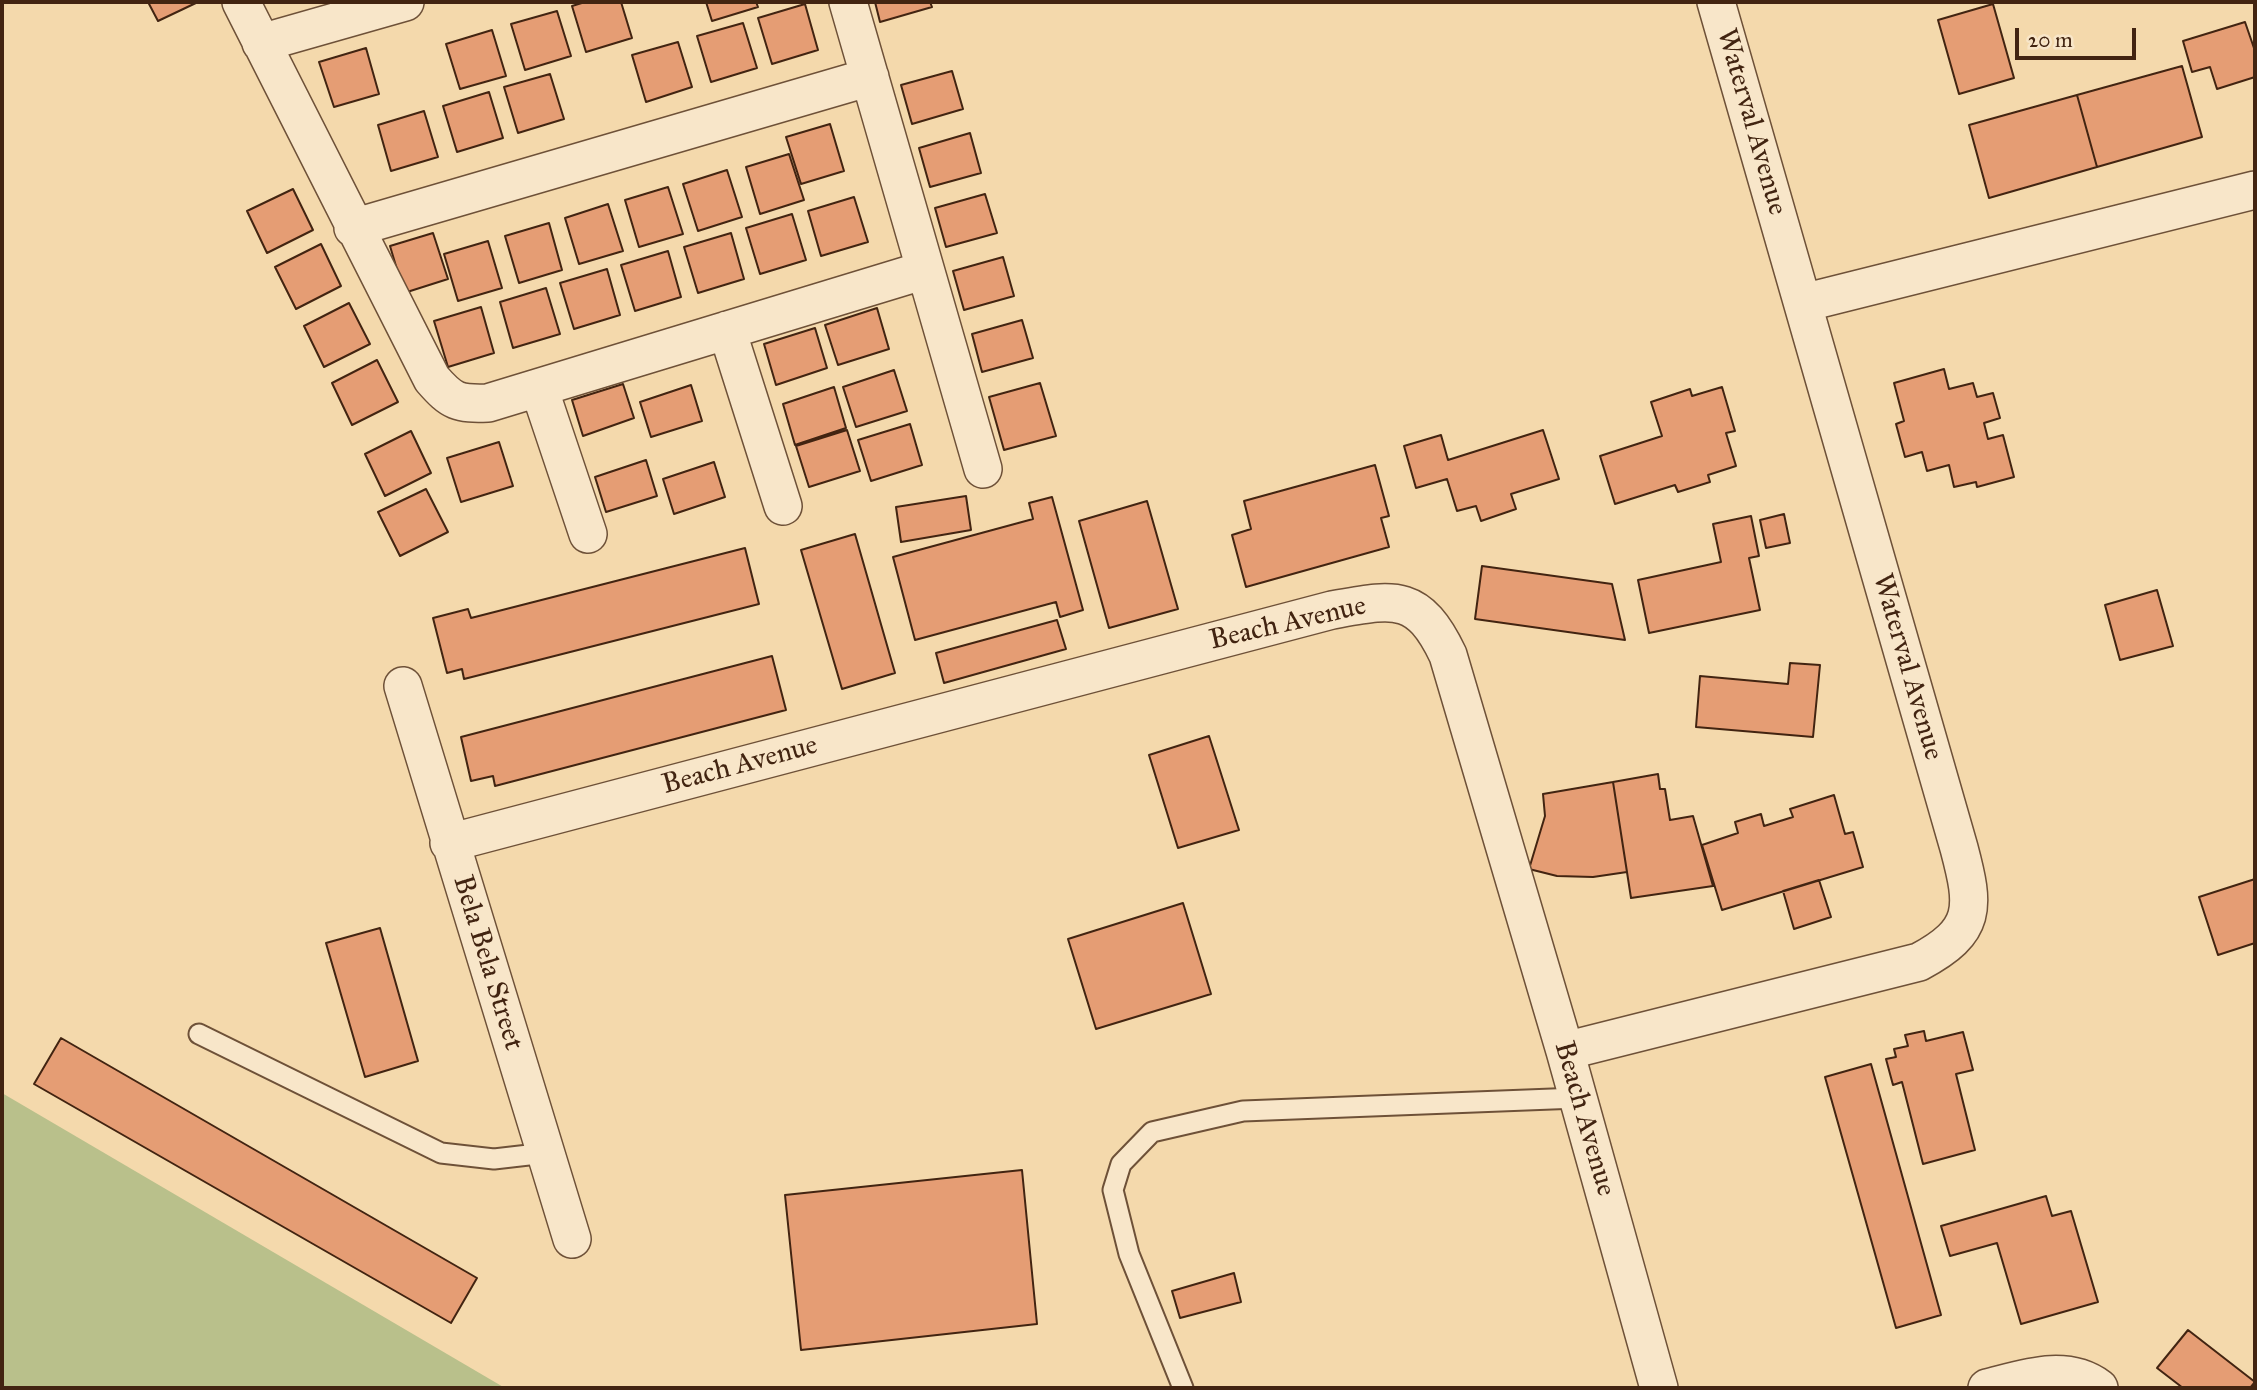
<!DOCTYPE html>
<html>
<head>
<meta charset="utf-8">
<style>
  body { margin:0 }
  #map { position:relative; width:2257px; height:1390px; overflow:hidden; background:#f4d9ac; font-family:"IM FELL Great Primer",serif }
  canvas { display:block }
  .frame { position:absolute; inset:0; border:4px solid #422411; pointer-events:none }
  .scale { position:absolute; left:2015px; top:28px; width:121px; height:32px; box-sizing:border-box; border:4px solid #422411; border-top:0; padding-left:9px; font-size:21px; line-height:24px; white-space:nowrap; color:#422411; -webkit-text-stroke:5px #f8e6c9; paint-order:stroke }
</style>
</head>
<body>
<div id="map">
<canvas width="2257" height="1390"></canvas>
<div class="frame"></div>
<div class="scale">20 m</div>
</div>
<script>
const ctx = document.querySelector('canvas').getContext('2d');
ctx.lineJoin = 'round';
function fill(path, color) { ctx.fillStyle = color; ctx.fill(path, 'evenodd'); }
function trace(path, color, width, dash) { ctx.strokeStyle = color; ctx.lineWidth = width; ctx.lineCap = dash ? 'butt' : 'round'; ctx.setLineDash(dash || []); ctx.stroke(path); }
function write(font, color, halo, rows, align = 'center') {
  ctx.font = font + ' "IM FELL Great Primer",serif'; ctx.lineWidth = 7; ctx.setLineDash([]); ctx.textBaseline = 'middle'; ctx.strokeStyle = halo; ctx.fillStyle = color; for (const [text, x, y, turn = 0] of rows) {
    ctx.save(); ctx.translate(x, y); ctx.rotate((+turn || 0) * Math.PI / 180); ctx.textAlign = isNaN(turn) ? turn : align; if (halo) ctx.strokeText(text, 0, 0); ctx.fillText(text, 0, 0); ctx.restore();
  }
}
const green = new Path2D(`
  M2 1093 505 1388H2Z`);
const building = new Path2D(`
  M148 2H198L158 21Z
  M585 2H621L632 38 586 52 572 6Z
  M706 2H756L758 7 712 21Z
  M875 2H930L932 7 880 22Z
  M805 4 818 50 772 64 758 18Z
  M1993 4 2014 78 1959 94 1938 20Z
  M557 11 571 56 525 70 511 24Z
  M2245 22 2255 51V77L2217 89 2210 67 2192 72 2183 41Z
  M743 23 757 68 711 82 697 36Z
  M492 30 506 76 460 89 446 44Z
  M678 42 692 87 646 102 632 55Z
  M366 48 379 94 334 107 319 62Z
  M2182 66 2202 137 2097 167 2077 95Z
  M952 71 963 109 912 124 901 85Z
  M550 74 564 119 518 133 504 87Z
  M489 92 503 138 457 152 443 106Z
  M2077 95 2097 167 1989 198 1969 125Z
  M424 111 438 157 391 171 378 125Z
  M830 124 844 171 801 184 786 137Z
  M970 133 981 173 930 187 919 148Z
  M789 154 804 200 760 214 746 167Z
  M727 170 742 217 698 231 683 184Z
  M668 187 683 234 639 247 625 200Z
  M293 189 313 230 267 253 247 211Z
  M985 194 997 233 946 247 935 208Z
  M854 197 868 242 821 256 808 211Z
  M608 204 623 251 579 264 565 218Z
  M792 214 806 260 760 274 746 228Z
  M549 223 562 270 519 283 505 236Z
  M433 233 448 279 404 293 390 246Z
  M731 233 744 279 698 293 684 247Z
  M488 241 502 288 458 301 444 254Z
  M321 244 341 286 296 309 275 267Z
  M668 251 681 297 635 311 621 265Z
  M1003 257 1014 296 964 310 953 271Z
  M607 269 620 315 574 329 560 283Z
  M546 288 560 334 513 348 500 302Z
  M349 303 370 344 324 367 304 326Z
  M481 307 494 353 448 367 434 321Z
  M877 308 889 349 838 365 825 325Z
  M1022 320 1033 358 982 372 972 334Z
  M815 328 827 368 776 385 764 344Z
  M377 360 398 402 352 425 332 383Z
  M1944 369 1949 389 1973 383 1977 397 1993 393 2000 418 1984 423 1988 439 2003 435 2014 477 1977 487 1976 482 1954 487 1949 465 1927 471 1922 452 1905 457 1896 424 1904 421 1894 383Z
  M894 370 907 411 856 427 843 387Z
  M1040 383 1056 436 1004 450 989 397Z
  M623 384 634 418 583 436 572 400Z
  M691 385 702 421 651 437 640 402Z
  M834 387 846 428 795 445 783 404Z
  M1722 387 1735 431 1726 433 1736 466 1708 475 1710 482 1678 492 1675 485 1615 504 1600 456 1662 436 1651 402 1690 389 1692 396Z
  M910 424 922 465 871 481 858 440Z
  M847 430 860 471 809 487 796 446Z
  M1543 430 1559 479 1511 494 1516 509 1481 521 1476 506 1457 511 1447 479 1416 488 1404 446 1441 435 1448 460Z
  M411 431 431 473 385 496 365 454Z
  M499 442 513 486 461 502 447 458Z
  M646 460 657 496 606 512 595 477Z
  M714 462 725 497 674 514 663 479Z
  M1375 465 1389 516 1381 518 1389 547 1246 587 1232 535 1251 529 1244 501Z
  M426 489 448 532 400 556 378 512Z
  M966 496 971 530 901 542 896 507Z
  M1052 497 1083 610 1060 617 1056 602 915 640 893 557 1033 519 1029 503Z
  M1147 501 1178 609 1109 628 1079 521Z
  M1784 514 1790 543 1766 548 1760 520Z
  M1751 516 1759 556 1749 558 1760 610 1649 633 1638 580 1721 562 1713 524Z
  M855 534 895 673 842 689 801 550Z
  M745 548 759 604 464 679 462 669 447 673 433 618 468 609 471 618Z
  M1482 566 1612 584 1625 640 1475 619Z
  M2157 590 2173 646 2120 660 2105 605Z
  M1057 620 1066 649 944 683 936 653Z
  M772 656 786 710 495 786 493 776 471 781 461 737Z
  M1790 663 1820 665 1813 737 1696 727 1700 676 1788 684Z
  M1209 736 1239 830 1178 848 1149 755Z
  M1658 774 1660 789H1665L1670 820 1693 816 1713 886 1631 898 1613 782Z
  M1613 782 1627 872 1593 877 1557 876 1529 869 1545 816 1543 794Z
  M1834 795 1845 834 1853 832 1863 867 1722 910 1702 845 1738 833 1735 822 1761 814 1764 826 1793 817 1790 809Z
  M2255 879V943L2218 955 2199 897Z
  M1819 880 1831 917 1794 929 1783 891Z
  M1183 903 1211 994 1096 1029 1068 939Z
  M380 928 418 1061 365 1077 326 943Z
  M1924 1031 1926 1041 1963 1032 1973 1070 1956 1074 1975 1150 1923 1164 1902 1082 1893 1085 1886 1059 1896 1057 1894 1049 1908 1046 1905 1035Z
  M61 1038 477 1278 451 1323 34 1084Z
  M1871 1064 1941 1315 1896 1328 1825 1077Z
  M1022 1170 1037 1324 801 1350 785 1195Z
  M2046 1196 2052 1216 2071 1211 2098 1302 2021 1324 1997 1243 1950 1256 1941 1226Z
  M1234 1273 1241 1302 1180 1318 1172 1291Z
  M2188 1330 2255 1382 2250 1388H2183L2157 1368Z`);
const service = new Path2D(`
  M199 1034 441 1153 494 1159 546 1153
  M1183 1388 1129 1254 1113 1190 1121 1164 1152 1132 1243 1111 1578 1098`);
const minor = new Path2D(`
  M241 2 432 379C452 402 458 404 488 403L925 270
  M848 2 983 469
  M261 43 405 2
  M353 228 870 77
  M1803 303 2255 190
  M727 330 783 506
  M539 388 588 534
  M403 686 572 1239
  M449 843 1332 610C1394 599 1418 592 1448 655L1565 1051 1659 1388
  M1565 1051 1919 962C1977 931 1975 908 1959 848L1716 2
  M1987 1388C2023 1379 2066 1363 2099 1388`);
const streetNames = [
  ["Waterval Avenue",1751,122,74],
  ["Beach Avenue",1288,624,-13],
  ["Waterval Avenue",1907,667,74],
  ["Beach Avenue",740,766,-15],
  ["Bela Bela Street",487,963,73],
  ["Beach Avenue",1584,1119,74]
];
fill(green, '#b9c08b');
fill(building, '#e59d74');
trace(building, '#422411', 2);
trace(service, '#6e5138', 23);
trace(minor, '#6e5138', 40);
trace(service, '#f8e6c9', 19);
trace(minor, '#f8e6c9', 37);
write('28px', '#422411', '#f8e6c9', streetNames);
</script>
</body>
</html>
